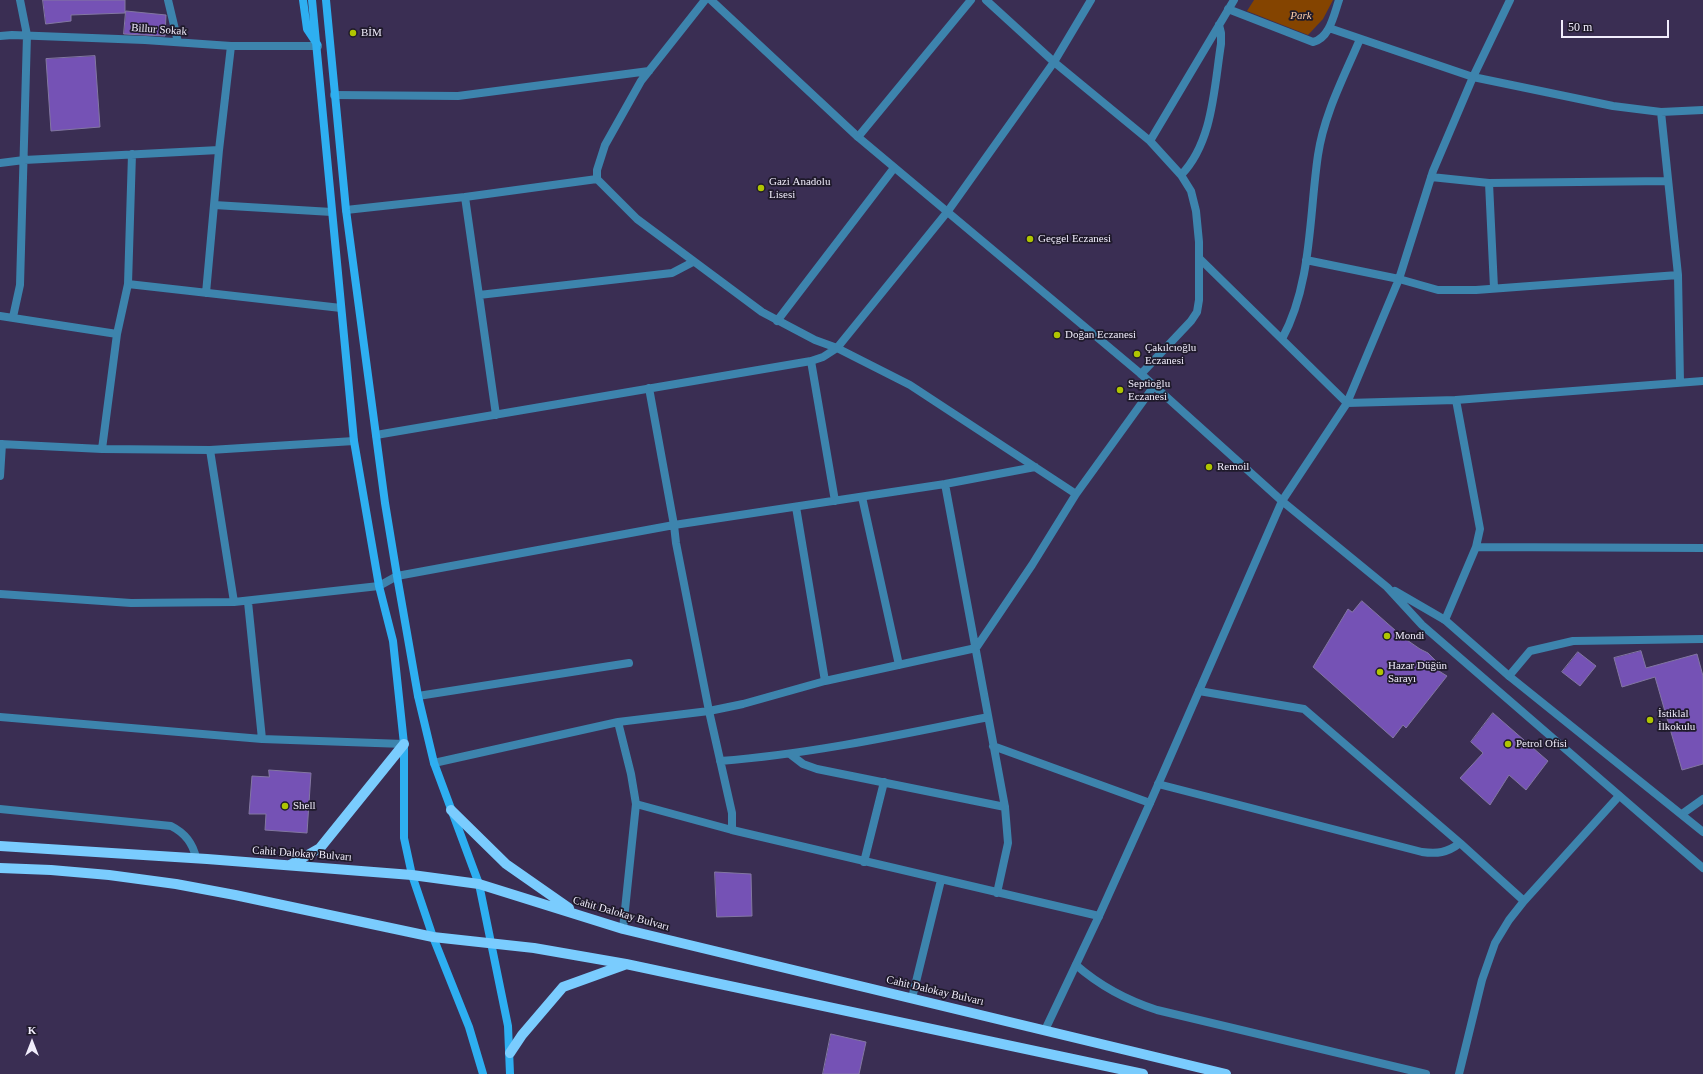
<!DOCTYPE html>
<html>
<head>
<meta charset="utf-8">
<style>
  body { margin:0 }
  #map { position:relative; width:1703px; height:1074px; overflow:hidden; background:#3a2e53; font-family:"Times New Roman",serif }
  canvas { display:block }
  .north { position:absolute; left:12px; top:1022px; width:40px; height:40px; -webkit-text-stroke:3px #1f1a2b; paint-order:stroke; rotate:0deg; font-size:11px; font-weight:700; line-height:16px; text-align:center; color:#f1edfc }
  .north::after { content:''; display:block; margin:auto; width:14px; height:18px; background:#f1edfc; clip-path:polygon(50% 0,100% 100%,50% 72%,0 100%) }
  .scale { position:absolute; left:1561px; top:20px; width:108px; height:18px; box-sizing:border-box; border:2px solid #f1edfc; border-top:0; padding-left:5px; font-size:12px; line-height:14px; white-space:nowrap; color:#f1edfc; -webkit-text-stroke:3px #1f1a2b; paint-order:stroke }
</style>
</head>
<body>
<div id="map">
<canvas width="1703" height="1074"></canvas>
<div class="north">K</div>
<div class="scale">50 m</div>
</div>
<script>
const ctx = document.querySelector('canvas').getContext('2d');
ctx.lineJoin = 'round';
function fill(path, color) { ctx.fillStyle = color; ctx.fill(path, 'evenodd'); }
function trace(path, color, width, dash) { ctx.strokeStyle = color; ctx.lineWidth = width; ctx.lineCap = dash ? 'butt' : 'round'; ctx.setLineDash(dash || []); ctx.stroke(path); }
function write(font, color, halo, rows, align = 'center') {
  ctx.font = font + ' "Times New Roman",serif'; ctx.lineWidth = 3.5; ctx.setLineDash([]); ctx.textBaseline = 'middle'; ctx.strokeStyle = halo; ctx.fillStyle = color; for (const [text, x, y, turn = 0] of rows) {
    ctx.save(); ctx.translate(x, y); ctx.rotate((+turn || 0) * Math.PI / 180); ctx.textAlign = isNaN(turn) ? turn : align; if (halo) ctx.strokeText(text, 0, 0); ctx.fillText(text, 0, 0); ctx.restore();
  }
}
const green = new Path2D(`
  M1254 0H1333L1323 19 1308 35 1247 11Z`);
const building = new Path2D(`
  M43 0H125V13L71 15V21L46 24Z
  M126 11 166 15 165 36 124 34Z
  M95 56 100 127 51 131 46 59Z
  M1362 601 1404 638 1420 649 1428 653 1436 661 1434 668 1447 676 1406 728 1403 725 1393 738 1313 667 1348 609 1352 612Z
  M1641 651 1646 668 1697 654 1703 676V764L1682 770 1655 677 1622 687 1614 658Z
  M1578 652 1596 666 1580 686 1562 672Z
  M1493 713 1548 761 1526 790 1509 775 1490 805 1460 778 1483 753 1471 742Z
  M269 770 311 773 307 833 265 830 266 814H249L252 776 269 777Z
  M715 872 751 874 752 916 717 917Z
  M831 1034 866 1042 859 1074H823Z`);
const service = new Path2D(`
  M0 809 171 826C185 833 193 843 196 858
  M1076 965C1100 986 1126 1000 1157 1010L1426 1074`);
const minor = new Path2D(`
  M168 0 178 42
  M705 0 641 81 605 145 597 170V179L637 219 762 312 815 340 837 348 910 385 1076 494
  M986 0 1054 62 1150 141 1181 175 1191 191 1196 211 1199 242V300L1197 312 1191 321 1141 374
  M1228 9 1313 42C1330 38 1334 14 1339 0
  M1329 28 1473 77 1613 106 1661 112 1703 110
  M0 36 12 35 145 40 231 46H318
  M334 95 458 96 649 71
  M1661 112 1678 275 1680 382
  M858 137 971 0
  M1150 141 1234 0
  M0 163 24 160 219 150
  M1181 175C1213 142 1214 88 1221 44V33L1219 25
  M1431 177 1489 183 1668 181
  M1489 183 1494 288
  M465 197 496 415
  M214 205 332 212
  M346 210 465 197 597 179
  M1200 259 1347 403 1456 400 1703 381
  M1306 260 1399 279 1438 290H1476L1678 275
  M128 284 341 308
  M206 293 219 150 231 46
  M479 295 672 273 693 262
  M0 316 117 334
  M13 317 20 285 27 35 20 0
  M777 321 894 168
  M1282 339C1312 284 1309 216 1318 155 1324 114 1344 77 1360 39
  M811 361 835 501
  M649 388 674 525 676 543 709 711 732 813V830
  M376 435 811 361 823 357 837 348 948 211 1054 62 1091 0
  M0 444 102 449 210 450 354 441
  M102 449 117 334 128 284 132 154
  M210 450 234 602
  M0 476 2 444
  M945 484 1005 807 1008 843 997 893
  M862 497 899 665
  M1282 501 1347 403 1399 279 1433 171 1473 77 1510 0
  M796 507 825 681
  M1476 547 1703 548
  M0 594 131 603 234 602 379 586 397 576 674 525 945 484 1035 467
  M248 602 262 739
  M1445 620 1476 547 1480 529 1456 400
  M1509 676 1530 651 1573 641 1703 639
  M1199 691 1304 709 1460 843 1524 901
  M418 696 629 663
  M0 717 262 739 404 744
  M618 722 631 774 636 804 623 929
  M993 746 1150 803
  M790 754 803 764 817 769 1005 807
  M720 761C811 754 899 735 988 717
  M434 763 618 722 709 711 743 704 825 681 976 648 1032 565 1076 494 1154 386
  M1158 784 1422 852C1437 854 1447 853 1460 843
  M636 804 732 830 1099 916
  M1682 814 1703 799
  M864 862 884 782
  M912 998 941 880
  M1459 1074 1482 980 1495 943 1509 920 1524 901 1619 796`);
const tertiary = new Path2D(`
  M711 0 858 137 1141 374 1282 501 1387 587 1422 625 1703 868
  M1395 591 1445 620 1509 676 1703 832
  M1045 1030 1099 916 1150 803 1282 501`);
const secondary = new Path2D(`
  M303 0 307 29 317 44
  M312 0 354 441 379 586 393 641 404 744V838L412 875 433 937 469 1027 483 1074
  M326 0 346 210 385 503 397 576 418 696 434 763 479 884 508 1026 510 1074`);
const primary = new Path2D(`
  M451 810 506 864 569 908
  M0 846 207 859 412 875 479 884 623 929 1226 1074
  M290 865 320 848 404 744
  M0 868 51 870 109 875 176 884 235 895 433 937 534 948 626 964 1143 1074
  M510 1053 522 1035 563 987 624 965`);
const markers = [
  [353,33,4,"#b0c501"],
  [761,188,4,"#b0c501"],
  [1030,239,4,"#b0c501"],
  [1057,335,4,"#b0c501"],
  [1137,354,4,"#b0c501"],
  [1120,390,4,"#b0c501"],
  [1209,467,4,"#b0c501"],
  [1387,636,4,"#b0c501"],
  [1380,672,4,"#b0c501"],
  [1650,720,4,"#b0c501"],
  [1508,744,4,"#b0c501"],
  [285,806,4,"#b0c501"]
];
const parkNames = [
  ["Park",1301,16]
];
const streetNames = [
  ["Billur Sokak",159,30,4],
  ["Cahit Dalokay Bulvarı",302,854,4],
  ["Cahit Dalokay Bulvarı",621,914,16],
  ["Cahit Dalokay Bulvarı",935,991,13]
];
const poiNames = [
  ["BİM",361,33],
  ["Gazi Anadolu",769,182],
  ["Lisesi",769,195],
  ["Geçgel Eczanesi",1038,239],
  ["Doğan Eczanesi",1065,335],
  ["Çakılcıoğlu",1145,348],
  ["Eczanesi",1145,361],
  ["Septioğlu",1128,384],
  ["Eczanesi",1128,397],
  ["Remoil",1217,467],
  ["Mondi",1395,636],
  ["Hazar Düğün",1388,666],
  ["Sarayı",1388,679],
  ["İstiklal",1658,714],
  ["İlkokulu",1658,727],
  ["Petrol Ofisi",1516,744],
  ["Shell",293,806]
];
fill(green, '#844400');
fill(building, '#7552b5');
trace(building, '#8377a2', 1);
trace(service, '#3d84ad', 8);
trace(minor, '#3d84ad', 8);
trace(tertiary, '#3d84ad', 8);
trace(secondary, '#2eaff1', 8);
trace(primary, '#7accfe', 10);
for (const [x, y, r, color] of markers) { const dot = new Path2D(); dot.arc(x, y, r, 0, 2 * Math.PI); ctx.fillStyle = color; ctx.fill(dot); trace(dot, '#1f1a2b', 1.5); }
write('italic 11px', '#fdcdaa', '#1f1a2b', parkNames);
write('11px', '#f1edfc', '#1f1a2b', streetNames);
write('11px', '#f1edfc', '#1f1a2b', poiNames, 'left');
</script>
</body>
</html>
